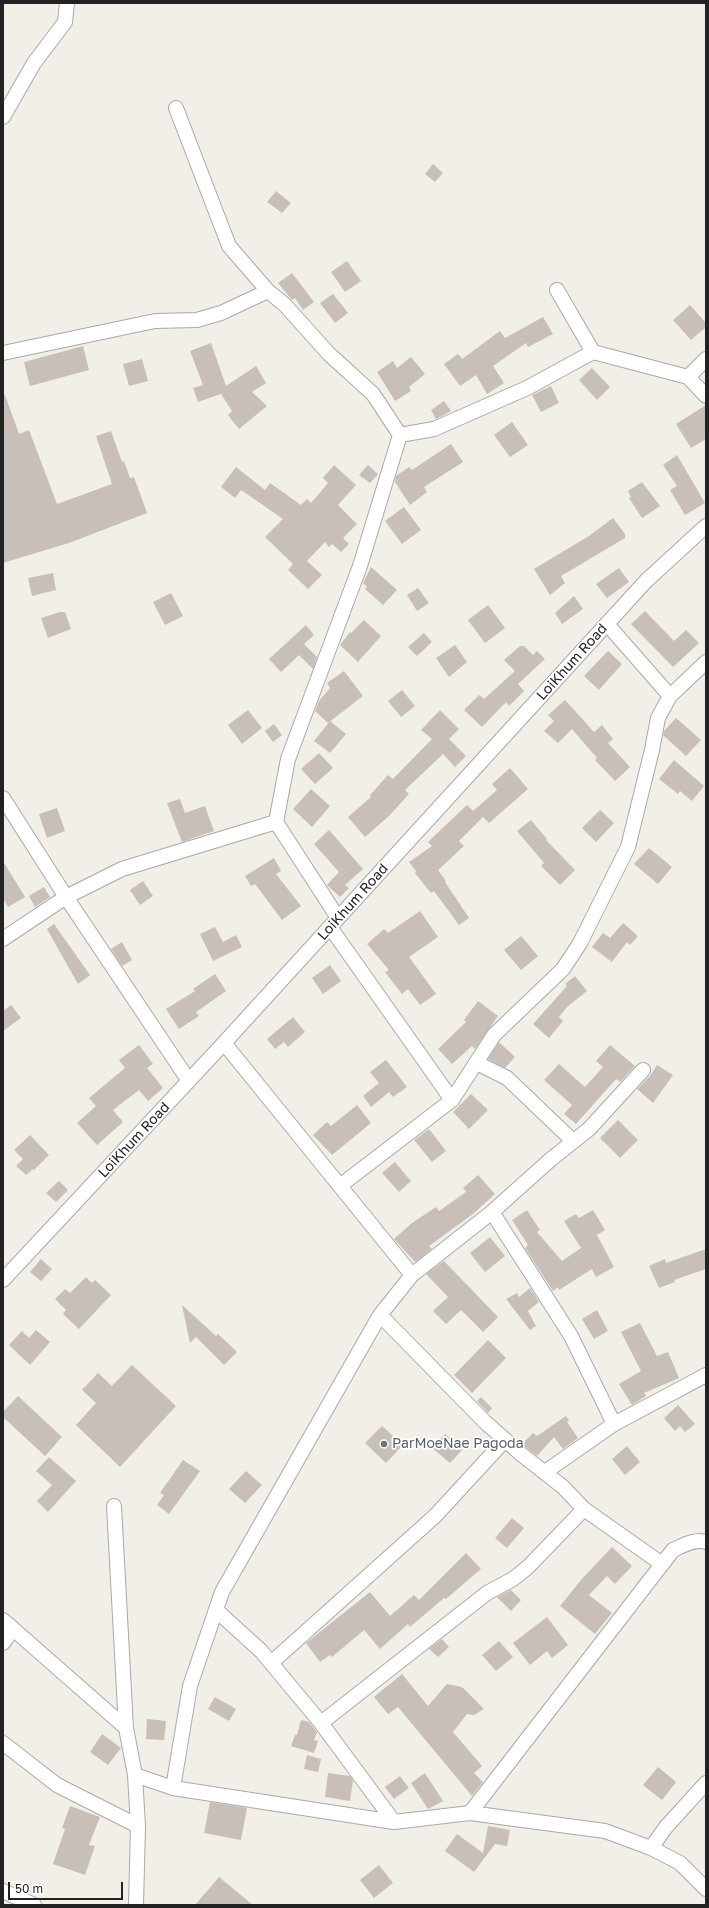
<!DOCTYPE html>
<html>
<head>
<meta charset="utf-8">
<style>
  body { margin:0 }
  #map { position:relative; width:709px; height:1908px; overflow:hidden; background:#f2efe9; font-family:"Golos Text",sans-serif }
  canvas { display:block }
  .frame { position:absolute; inset:0; border:4px solid #222; pointer-events:none }
  .scale { position:absolute; left:8px; top:1882px; width:115px; height:18px; box-sizing:border-box; border:2px solid #222; border-top:0; padding-left:5px; font-size:12px; line-height:14px; white-space:nowrap; color:#222; -webkit-text-stroke:3px #fff; paint-order:stroke }
</style>
</head>
<body>
<div id="map">
<canvas width="709" height="1908"></canvas>
<div class="frame"></div>
<div class="scale">50 m</div>
</div>
<script>
const ctx = document.querySelector('canvas').getContext('2d');
ctx.lineJoin = 'round';
function fill(path, color) { ctx.fillStyle = color; ctx.fill(path, 'evenodd'); }
function trace(path, color, width, dash) { ctx.strokeStyle = color; ctx.lineWidth = width; ctx.lineCap = dash ? 'butt' : 'round'; ctx.setLineDash(dash || []); ctx.stroke(path); }
function write(font, color, halo, rows, align = 'center') {
  ctx.font = font + ' "Golos Text",sans-serif'; ctx.lineWidth = 3.5; ctx.setLineDash([]); ctx.textBaseline = 'middle'; ctx.strokeStyle = halo; ctx.fillStyle = color; for (const [text, x, y, turn = 0] of rows) {
    ctx.save(); ctx.translate(x, y); ctx.rotate((+turn || 0) * Math.PI / 180); ctx.textAlign = isNaN(turn) ? turn : align; if (halo) ctx.strokeText(text, 0, 0); ctx.fillText(text, 0, 0); ctx.restore();
  }
}
const building = new Path2D(`
  M433 164 443 173 435 182 425 174Z
  M276 191 291 203 282 213 267 202Z
  M347 261 361 281 345 292 331 272Z
  M292 273 314 302 303 310 295 298 292 300 278 283Z
  M333 294 348 313 335 323 320 303Z
  M690 305 706 323V327L691 340 673 320Z
  M543 317 553 334 528 347 526 343 493 366 504 383 487 394 476 375 460 386 444 364 458 354 462 359 500 331 505 338Z
  M211 343 226 386 256 366 266 383 252 392 267 406 239 429 228 415 232 411 221 394 198 402 193 388 203 385 190 351Z
  M83 346 89 370 30 386 24 362Z
  M411 357 425 374 409 387 411 391 395 401 377 372 393 361 397 368Z
  M142 359 148 381 129 386 123 364Z
  M592 368 610 387 597 400 579 380Z
  M551 386 559 403 541 412 532 395Z
  M3 395H5L19 434 29 430 57 504 112 484 96 436 111 431 122 462 124 461 130 478 134 477 147 513 69 543 3 563Z
  M444 401 451 411 436 419 431 410Z
  M706 405V439L691 448 676 424Z
  M512 422 528 445 510 457 494 435Z
  M451 444 463 462 424 487 427 492 410 505 395 482 396 476 409 467 412 470Z
  M677 455 705 503 685 515 670 490 677 486 663 465Z
  M334 465 356 485 338 505 357 524 343 538 349 544 341 552 332 544 329 547 325 542 307 561 322 575 308 589 288 570 293 564 265 537 283 519 241 490 235 498 221 487 236 467 265 490 270 483 301 505 307 499 311 503 328 483 323 478Z
  M368 465 378 474 370 483 359 475Z
  M642 482 660 506 642 518 629 498 631 497 628 491Z
  M404 507 421 530 402 544 385 521Z
  M613 518 625 534V538L561 576 565 583 550 595 534 569 589 536Z
  M371 567 397 590 383 605 365 589 367 587 363 583Z
  M619 568 629 582 607 598 596 584Z
  M53 573 56 590 32 596 28 578Z
  M418 588 429 603 417 611 407 595Z
  M171 593 183 616 165 625 153 602Z
  M574 596 583 609 562 624 555 613Z
  M488 605 505 628 485 643 468 620Z
  M645 611 674 641 686 630 699 643 673 667 631 624Z
  M60 612H65L71 629 48 638 41 618Z
  M364 620 381 636 358 662 340 645 350 632 351 633Z
  M306 625 314 635 304 644 317 657 313 669 299 655 281 672 269 659Z
  M424 633 432 642 417 656 408 647Z
  M455 645 467 662 449 677 436 658Z
  M520 646H524L533 655 537 651 545 659 518 684 524 691 509 706 506 702 482 727 464 710 479 695 484 699 515 671 504 660Z
  M608 651 622 664 599 690 584 676Z
  M344 671 363 696 328 723 315 711 319 701 330 688 327 683Z
  M402 690 415 706 401 717 388 701Z
  M565 700 594 732 602 725 613 739 608 743 630 767 615 781 595 760 597 758 572 729 558 743 544 731 554 721 548 715Z
  M248 710 262 728 242 744 228 725Z
  M440 710 459 729 449 739 466 756 455 767 443 754 405 790 409 794 389 816 365 837 348 817 371 797 370 795 388 775 393 779 432 739 421 730Z
  M676 718 701 740 686 756 663 735 664 731Z
  M330 721 346 734 330 753 314 741Z
  M274 724 282 735 273 742 265 731Z
  M319 753 333 768 315 784 301 769Z
  M674 760 704 786 692 801 680 791 678 794 659 779Z
  M510 768 528 789 489 823 483 817 459 841 464 846 438 870 446 881 445 882 469 918 459 925 434 891 431 893 415 873 416 871 409 862 432 846 428 842 467 805 473 811 497 790 492 784Z
  M311 789 330 806 312 827 293 809Z
  M180 799 185 813 205 806 214 831 182 842 167 803Z
  M57 808 65 831 47 838 39 814Z
  M600 810 614 823 596 842 582 828Z
  M531 820 547 839 546 840 575 870 560 885 541 866 544 863 517 831Z
  M329 830 363 869 345 885 349 888 340 897 327 885 339 872 314 844Z
  M649 848 672 867 658 884 634 864Z
  M274 858 281 871 276 874 301 906 282 920 255 884 251 886 245 876Z
  M3 861 25 897 8 907 3 898Z
  M143 881 153 896 140 905 130 890Z
  M44 887 50 897 35 907 29 896Z
  M420 911 438 937 409 957 436 994 420 1005 408 989 402 994 385 972 389 970 367 944 384 929 388 933Z
  M623 923 638 936 630 945 627 942 612 962 592 947 603 933 610 938Z
  M54 924 90 975 78 984 47 929Z
  M215 927 223 942 236 935 242 947 213 961 200 934Z
  M521 936 538 956 521 970 504 950Z
  M122 942 132 960 122 966 111 949Z
  M330 965 341 981 323 994 312 978Z
  M215 974 226 991 196 1012 199 1016 179 1029 166 1009 195 991 193 989Z
  M575 976 587 991 567 1007 559 1017 563 1021 549 1038 533 1024 567 986 565 984Z
  M478 1001 498 1016 475 1049 472 1046 452 1064 438 1049 466 1022 464 1020Z
  M11 1005 21 1018 3 1031V1011Z
  M293 1017 305 1032 288 1047 284 1042 275 1049 267 1039Z
  M499 1042 515 1057 505 1068 488 1059Z
  M139 1045 153 1064 147 1068 163 1088 148 1101 139 1090 113 1110 123 1122 97 1145 77 1123 96 1106 89 1098 125 1068 119 1060Z
  M610 1045 635 1066 620 1082 616 1079 576 1124 564 1114 572 1105 544 1080 559 1064 585 1087 603 1067 596 1061Z
  M386 1060 407 1087 393 1097 389 1092 371 1107 363 1096 379 1083 370 1072Z
  M657 1065 673 1075 653 1103 637 1089 650 1076Z
  M471 1094 488 1110 469 1129 453 1112Z
  M357 1105 371 1123 332 1155 313 1135 327 1122 331 1126Z
  M618 1120 638 1140 620 1158 600 1138Z
  M429 1129 446 1151 432 1162 414 1140Z
  M30 1135 49 1155 34 1170 33 1169 26 1175 16 1166 23 1159 14 1150Z
  M395 1162 411 1181 399 1192 382 1173Z
  M478 1175 495 1194 473 1214 429 1246 432 1249 415 1262 394 1239 412 1223 436 1207 439 1211 466 1192 463 1188Z
  M59 1181 68 1190 56 1202 46 1193Z
  M527 1210 540 1230 537 1232 562 1261 581 1248 564 1221 576 1214 579 1218 593 1210 605 1230 597 1235 614 1267 596 1277 592 1269 559 1290 558 1287 553 1291 525 1248 528 1245 512 1220Z
  M490 1237 505 1256 485 1272 470 1253Z
  M706 1249V1269L674 1280 675 1282 659 1288 649 1266 665 1259 666 1263Z
  M41 1259 52 1269 41 1281 30 1272Z
  M444 1261 498 1317 483 1332 461 1310 446 1324 433 1311 448 1297 426 1274Z
  M86 1277 92 1283 95 1280 111 1295 79 1329 63 1314 66 1310 55 1299 65 1289 70 1293Z
  M530 1288 539 1302 528 1311 536 1326 530 1330 506 1299 517 1293 519 1297Z
  M182 1305 216 1336 218 1334 237 1352 224 1365 196 1337 190 1343Z
  M597 1310 608 1331 594 1339 582 1319Z
  M640 1323 657 1356 668 1352 679 1378 644 1393 646 1396 632 1405 619 1384 641 1371 621 1332Z
  M36 1330 50 1342 30 1365 9 1345 22 1331 29 1338Z
  M488 1340 506 1358 472 1393 454 1375Z
  M132 1365 176 1406 120 1467 76 1425 96 1403 82 1390 98 1373 112 1386Z
  M18 1396 62 1437 45 1456 3 1417V1412Z
  M481 1397 492 1408 488 1413 477 1401Z
  M678 1405 695 1424 685 1432 680 1426 675 1431 664 1418Z
  M566 1416 569 1420 567 1422 578 1438 563 1449 554 1437 537 1456 522 1444 533 1433 537 1436Z
  M382 1426 403 1445 386 1463 365 1443Z
  M445 1434 463 1449 450 1463 432 1448Z
  M627 1446 640 1462 625 1475 612 1459Z
  M49 1457 76 1481 48 1512 37 1501 52 1485 36 1471Z
  M183 1460 200 1471 169 1514 157 1505 164 1495 160 1493Z
  M246 1471 262 1485 245 1503 229 1489Z
  M512 1518 524 1528 507 1548 495 1538Z
  M612 1547 632 1566 615 1584 607 1576 589 1595 612 1613 595 1634 560 1606 581 1580Z
  M466 1553 481 1569 446 1599 444 1598 410 1627 408 1624 380 1649 364 1630 332 1657 330 1655 320 1662 306 1643 370 1592 390 1616 414 1595 419 1600Z
  M511 1590 521 1600 511 1611 497 1597Z
  M547 1617 568 1645 552 1658 547 1651 530 1665 513 1643Z
  M442 1639 449 1647 438 1657 429 1649Z
  M499 1641 513 1657 496 1671 482 1655Z
  M402 1674 428 1706 447 1684 462 1687 484 1709 474 1715 467 1714 453 1732 482 1766 474 1773 483 1782 472 1796 398 1707 388 1714 374 1697Z
  M215 1697 236 1709 229 1721 208 1709Z
  M147 1719 166 1721 164 1740 146 1739Z
  M301 1720 309 1722 317 1732 314 1740 318 1741 314 1753 291 1746 295 1735H297Z
  M102 1734 121 1748 108 1765 90 1752Z
  M307 1755 321 1759 318 1772 304 1769Z
  M658 1767 676 1782 662 1800 643 1785Z
  M328 1773 350 1776 353 1781 350 1801 325 1797Z
  M425 1773 443 1801 428 1809 411 1783Z
  M400 1776 409 1788 394 1799 385 1787Z
  M210 1802 247 1808 241 1840 204 1833Z
  M70 1806 100 1817 89 1845 95 1846 85 1875 53 1864 65 1829 62 1828Z
  M488 1826 510 1830 507 1846 495 1844 474 1872 445 1851 457 1834 483 1853Z
  M379 1865 393 1883 374 1898 360 1880Z
  M219 1877 253 1905H195Z`);
const minor = new Path2D(`
  M176 108 229 246 268 291 284 304 329 354 373 394 400 435 360 566 288 759 276 822 338 918
  M3 117 34 63 65 22 67 3
  M557 290 593 352 688 377 706 396
  M3 353 155 321 197 320 221 313 268 291
  M688 377 706 359
  M400 435 434 429 527 388 593 352
  M607 624 670 696
  M3 798 66 897 189 1081
  M330 927 452 1100
  M3 939 66 897 122 869 276 822
  M224 1043 412 1275
  M477 1063 507 1078 573 1141
  M341 1185 452 1100 494 1035 563 969 580 943 628 847 652 750 658 718 670 696 706 662
  M492 1212 571 1336 614 1424
  M3 1280 224 1043 646 581 706 526
  M380 1315 485 1422 521 1454 563 1487 584 1509 662 1564
  M545 1472 614 1424 706 1375
  M114 1506 126 1728
  M216 1610 261 1651 321 1723 394 1822
  M3 1620 126 1728 135 1775 138 1826 136 1905
  M3 1643 13 1629
  M271 1663 435 1516 505 1440
  M321 1723 487 1593 513 1579 528 1567 584 1509
  M3 1743 57 1785 138 1826
  M135 1775 173 1788 394 1822 470 1813 605 1831 651 1848 680 1863 706 1889
  M173 1788 190 1686 222 1592 380 1315 412 1275 492 1212 550 1160 589 1129 643 1070
  M470 1813 673 1550C682 1546 695 1538 706 1542
  M651 1848 666 1827 706 1783
  M3 1891 34 1905`);
const markers = [
  [384,1444,4,"#6b7280"]
];
const streetNames = [
  ["LoiKhum Road",572,662,-48],
  ["LoiKhum Road",353,902,-48],
  ["LoiKhum Road",134,1140,-47]
];
const worshipNames = [
  ["ParMoeNae Pagoda",392,1444]
];
fill(building, '#c7bfb8');
trace(minor, '#a9a9a9', 16);
trace(minor, '#fff', 14);
for (const [x, y, r, color] of markers) { const dot = new Path2D(); dot.arc(x, y, r, 0, 2 * Math.PI); ctx.fillStyle = color; ctx.fill(dot); trace(dot, '#fff', 1.5); }
write('14px', '#222', '#fff', streetNames);
write('14px', '#5b616d', '#fff', worshipNames, 'left');
</script>
</body>
</html>
